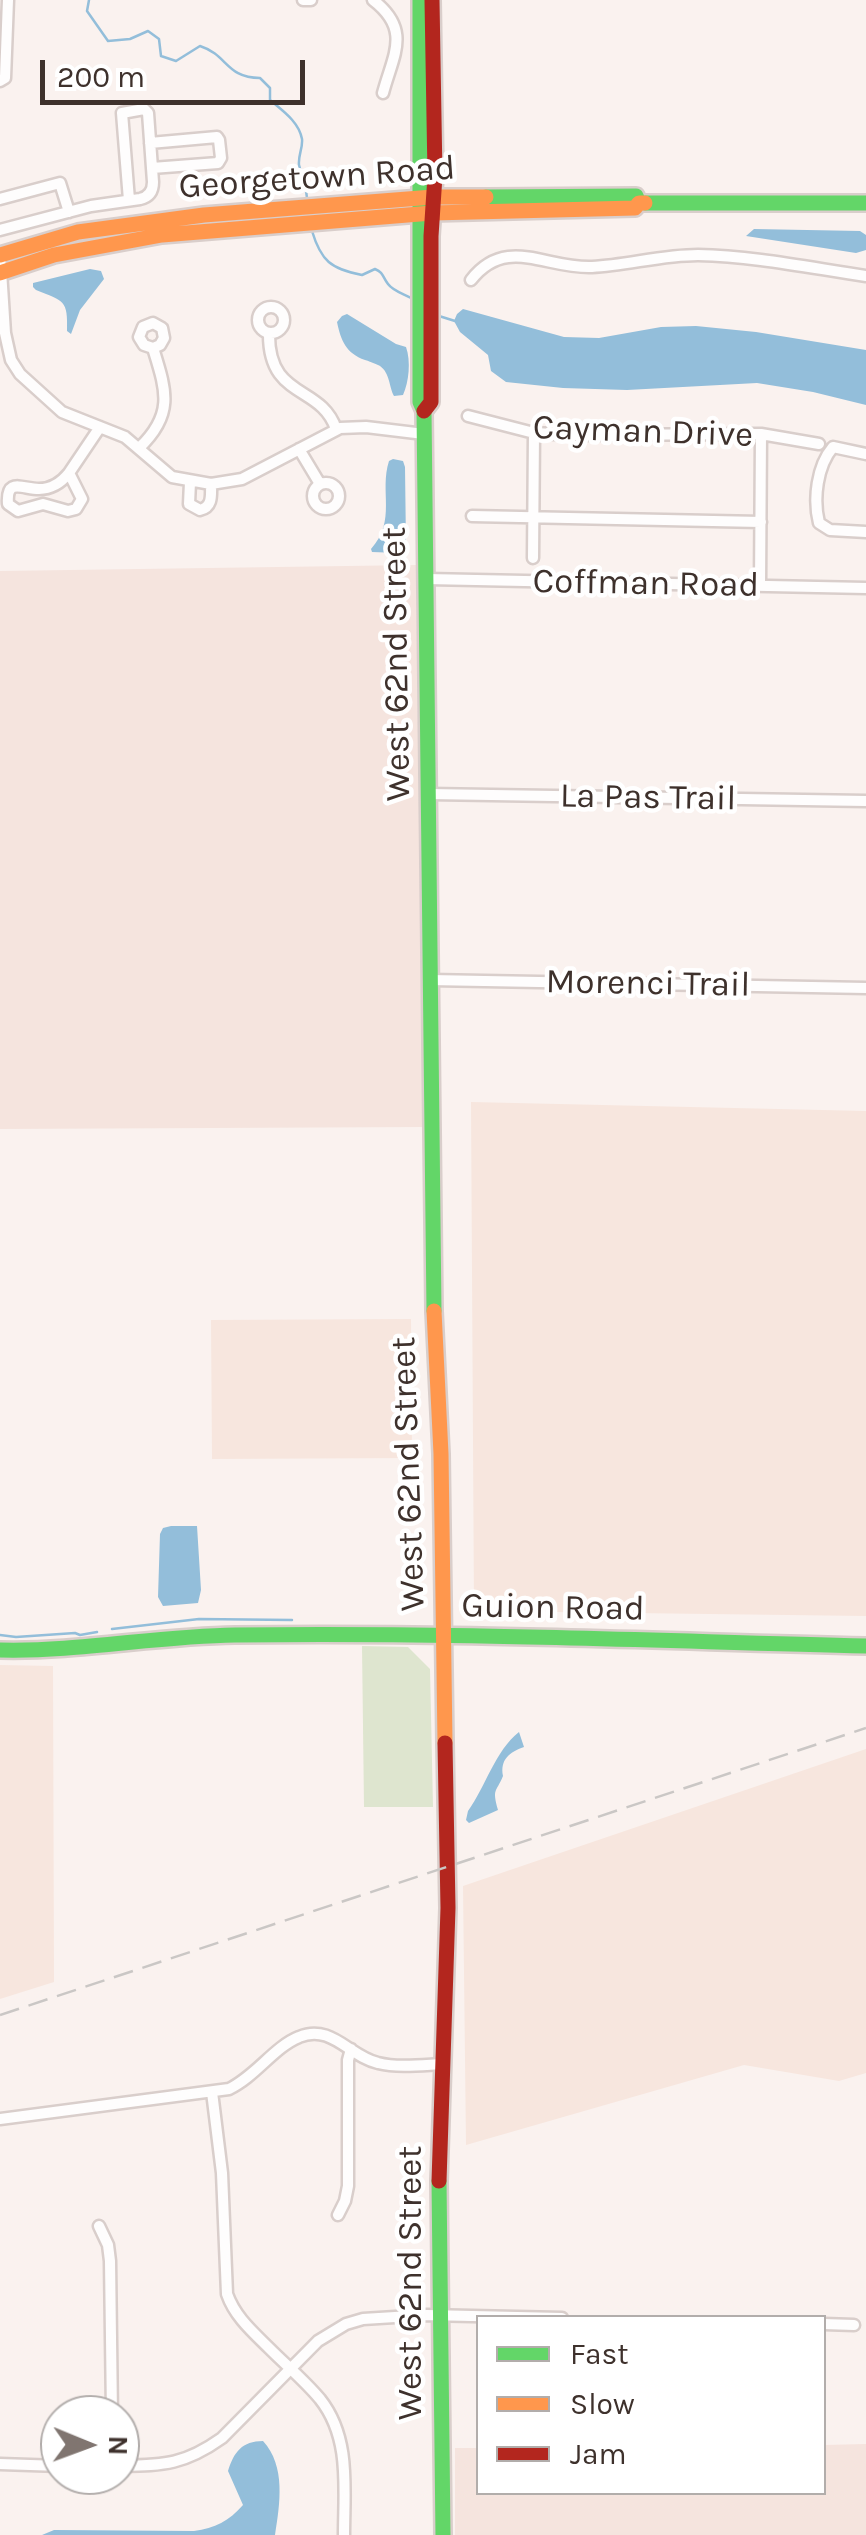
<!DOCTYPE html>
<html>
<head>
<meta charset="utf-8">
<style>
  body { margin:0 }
  #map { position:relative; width:866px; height:2535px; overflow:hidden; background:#faf2ef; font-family:Karla,sans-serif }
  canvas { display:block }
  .legend { position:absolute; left:476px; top:2315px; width:350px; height:180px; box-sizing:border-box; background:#fff; border:2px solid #b2adab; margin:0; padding:12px 18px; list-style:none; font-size:30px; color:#3e312c }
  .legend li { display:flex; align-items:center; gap:20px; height:50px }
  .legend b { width:50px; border:2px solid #b2adab }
  .north { position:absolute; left:40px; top:2395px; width:100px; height:100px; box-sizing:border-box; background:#fff; border:2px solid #b2adab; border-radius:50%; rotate:91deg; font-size:28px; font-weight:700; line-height:40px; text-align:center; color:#3e312c }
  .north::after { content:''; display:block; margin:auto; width:35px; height:45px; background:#807570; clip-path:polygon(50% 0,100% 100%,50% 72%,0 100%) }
  .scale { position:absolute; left:40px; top:60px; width:265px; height:45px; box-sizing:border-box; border:5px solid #3e312c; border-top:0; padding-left:12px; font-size:30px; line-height:35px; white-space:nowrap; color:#3e312c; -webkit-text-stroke:8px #fff; paint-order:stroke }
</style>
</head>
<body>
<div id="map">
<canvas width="866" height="2535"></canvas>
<ul class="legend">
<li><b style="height:12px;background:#63d668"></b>Fast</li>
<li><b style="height:12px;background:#ff974d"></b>Slow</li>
<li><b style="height:12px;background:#b3261e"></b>Jam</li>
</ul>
<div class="north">N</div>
<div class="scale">200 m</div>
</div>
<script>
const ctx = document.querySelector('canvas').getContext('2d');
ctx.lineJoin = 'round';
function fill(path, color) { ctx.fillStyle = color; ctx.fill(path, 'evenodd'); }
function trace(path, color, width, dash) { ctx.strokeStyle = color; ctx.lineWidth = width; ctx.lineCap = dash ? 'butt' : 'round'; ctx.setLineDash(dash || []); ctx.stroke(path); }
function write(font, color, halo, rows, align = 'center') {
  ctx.font = font + ' Karla,sans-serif'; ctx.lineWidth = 9; ctx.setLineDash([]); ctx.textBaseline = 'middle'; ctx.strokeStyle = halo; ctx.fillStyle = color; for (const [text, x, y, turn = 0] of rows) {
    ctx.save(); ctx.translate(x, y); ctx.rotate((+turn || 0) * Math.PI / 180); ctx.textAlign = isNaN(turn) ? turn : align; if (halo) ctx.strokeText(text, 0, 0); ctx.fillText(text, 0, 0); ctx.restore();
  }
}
const built = new Path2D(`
  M416 565 423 1127 0 1129V571Z
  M866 2444V2535H455V2448H478V2492H824V2445Z`);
const industrial = new Path2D(`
  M471 1102 866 1111V1616L474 1611Z
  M411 1319 412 1458 212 1459 211 1320Z
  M0 1665 53 1666 54 1982 0 1999Z
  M866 1749V2073L839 2081 744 2065 466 2145 463 1886Z`);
const green = new Path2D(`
  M362 1646 408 1647 430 1669 433 1807H364Z`);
const water = new Path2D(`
  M754 229 860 231 866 235V250L856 253 746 236Z
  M90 269 101 271 104 279 80 310 71 334 67 331C68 300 64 301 36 290L33 287V283Z
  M463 309 564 337 599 338 661 327 696 326 756 332 866 350V405L813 392 757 383 627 390 563 388 506 382 491 371 488 355 460 332 454 321 457 314Z
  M347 314 396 344 406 347C411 361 409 382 403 395L394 396C389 387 390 373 380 366 379 365 366 360 365 360 346 353 341 341 337 322L342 316Z
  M393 459 403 461 405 467 406 546 399 553 372 552 371 549C397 520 379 492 389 461Z
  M171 1526H197L201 1590 198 1603 163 1606 158 1597 160 1534 163 1528Z
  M519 1732 524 1747C509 1752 500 1760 503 1776 496 1793 492 1788 498 1810L469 1823 466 1820 468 1811C486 1786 495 1751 519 1732Z
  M263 2441C286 2466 280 2504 275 2535H42L54 2530 194 2531C215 2528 229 2521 243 2505L228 2471C234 2452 242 2441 263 2441Z`);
const stream = new Path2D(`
  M89 0 87 11 108 41 130 39 148 31 159 39 161 56 176 61 200 46C228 55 226 78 260 78L270 88V100C283 111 299 122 302 139 303 148 298 155 299 165 302 176 306 186 307 198
  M312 231C321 261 331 269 362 275L375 269C384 273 382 276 388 284 393 291 404 294 411 298
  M439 316 455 321
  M112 1629 199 1619 292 1620
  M0 1635 16 1637 75 1633 80 1635 97 1632`);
const street = new Path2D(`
  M303 0H311
  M373 0C412 30 393 55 383 93
  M0 81 5 78 8 0
  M150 143 217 137 219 140 221 158 218 163 152 168
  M0 199 60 183 69 212
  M0 230 91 206 140 199C149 197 153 191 153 182L148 113 144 109 122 113 129 200
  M0 255 5 333 11 360 20 374 62 412 125 437 172 477 211 484 242 479 340 428 366 427 424 434
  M471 280C506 235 546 269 592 267 628 265 662 255 698 255 754 256 811 268 866 276
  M258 320a13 13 0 1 1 26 0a13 13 0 1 1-26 0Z
  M269 333C268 400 321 384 336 429
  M468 416 534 433 576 435 761 434 819 444
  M139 448C175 414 166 390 153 348L144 345 139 337 143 327 153 323 162 328 164 338 160 345 153 348
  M299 449 320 484
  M866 454 833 447C817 466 813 499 819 523L830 530 866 532
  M69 473 82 499 76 509 68 511 43 504 18 511 8 504C6 477 22 489 39 489 52 489 61 483 69 473Z
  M69 473 100 427
  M190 482 189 504 200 510C213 507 211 495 211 484
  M313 496a13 13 0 1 1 26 0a13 13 0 1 1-26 0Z
  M472 516 761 522
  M533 558 534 433
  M427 579 866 588
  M760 586 761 434
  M429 794 866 801
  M430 980 866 988
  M212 2092 222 2173 227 2294C235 2317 253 2332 270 2349 286 2365 305 2381 320 2399 351 2438 344 2488 344 2535
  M0 2119 229 2089C256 2076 274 2047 299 2037 331 2023 350 2057 378 2063 398 2068 422 2065 442 2064
  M338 2215 345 2201 348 2186V2060L351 2049
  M99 2226 108 2245 110 2261 112 2415
  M824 2324 854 2325
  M0 2464 60 2466
  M120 2466C164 2465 184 2465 222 2438L318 2341 346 2324 363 2319 427 2315 562 2318`);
const fast = new Path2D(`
  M420 0V402L424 411 434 1311
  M486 197 636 196 639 203
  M645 203H866
  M0 1650C79 1652 156 1636 235 1635 445 1632 656 1641 866 1646
  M439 2181 443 2535`);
const slow = new Path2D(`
  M0 255 78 232 204 215 433 197H486
  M0 273 54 255 162 235 432 213 635 208 639 203H645
  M434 1311 441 1454 445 1743`);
const jam = new Path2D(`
  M424 411 431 402V236L435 176 432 0
  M439 2181 448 1908 445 1743`);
const rail = new Path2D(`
  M0 2015 866 1728`);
const streetNames = [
  ["Georgetown Road",317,178,-4],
  ["Cayman Drive",643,432,2],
  ["Coffman Road",646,584,1],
  ["West 62nd Street",397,664,-91],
  ["La Pas Trail",648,798,1],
  ["Morenci Trail",648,984,1],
  ["West 62nd Street",409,1474,-92],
  ["Guion Road",553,1608,1],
  ["West 62nd Street",411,2283,-90]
];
fill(built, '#f5e4de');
fill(industrial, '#f7e6de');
fill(green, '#dee5cf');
fill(water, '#93beda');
trace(stream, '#93beda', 2.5);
trace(street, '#d9cecb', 15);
trace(fast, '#d9cecb', 20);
trace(slow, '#d9cecb', 20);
trace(jam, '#d9cecb', 20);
trace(street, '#fefdfd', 10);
trace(fast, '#63d668', 15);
trace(slow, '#ff974d', 15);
trace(jam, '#b3261e', 15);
trace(rail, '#cac7c5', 2.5, [20, 10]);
write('35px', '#3e312c', '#fff', streetNames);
</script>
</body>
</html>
